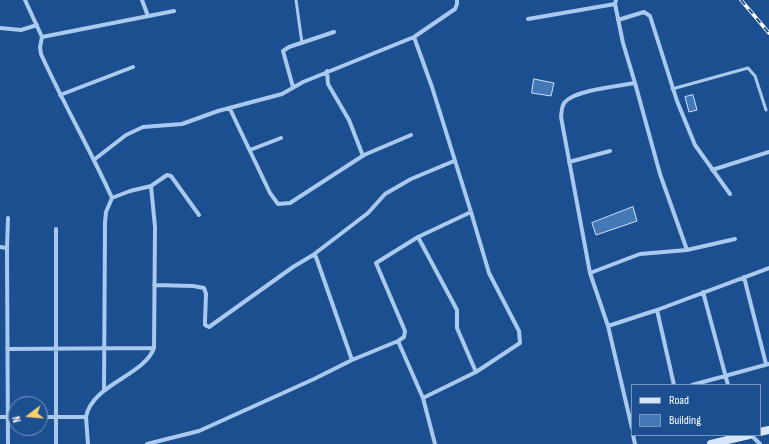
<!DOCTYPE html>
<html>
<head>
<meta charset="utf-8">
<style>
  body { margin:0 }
  #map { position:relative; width:769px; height:444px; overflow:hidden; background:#1b4f8f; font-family:"Sofia Sans Condensed",sans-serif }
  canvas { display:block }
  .legend { position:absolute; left:631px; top:384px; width:130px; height:52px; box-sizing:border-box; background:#1b4f8f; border:1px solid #7695bc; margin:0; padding:5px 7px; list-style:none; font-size:12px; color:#fff }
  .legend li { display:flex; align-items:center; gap:8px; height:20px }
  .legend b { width:20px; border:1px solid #7695bc }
  .north { position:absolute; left:8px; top:396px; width:40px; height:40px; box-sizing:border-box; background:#1b4f8f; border:1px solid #7695bc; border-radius:50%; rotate:254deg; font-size:11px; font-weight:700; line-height:16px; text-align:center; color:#fff }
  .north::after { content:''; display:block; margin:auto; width:14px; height:18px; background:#ffd166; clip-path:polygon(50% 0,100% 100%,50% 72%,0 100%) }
</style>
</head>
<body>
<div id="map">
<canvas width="769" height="444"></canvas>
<ul class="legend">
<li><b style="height:5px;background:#d6e6fa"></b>Road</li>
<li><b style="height:11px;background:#4478b7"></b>Building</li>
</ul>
<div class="north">N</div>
</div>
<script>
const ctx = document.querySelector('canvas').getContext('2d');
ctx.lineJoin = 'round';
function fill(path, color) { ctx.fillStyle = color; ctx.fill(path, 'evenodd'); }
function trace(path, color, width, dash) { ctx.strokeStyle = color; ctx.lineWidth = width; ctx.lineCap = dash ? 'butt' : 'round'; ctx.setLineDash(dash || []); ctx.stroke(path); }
const building = new Path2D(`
  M534 79 554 83 551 96 532 93Z
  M693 95 697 110 689 112 685 97Z
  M633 207 637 221 596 235 592 223Z`);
const service = new Path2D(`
  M296 0 302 43
  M672 89 748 68 755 76 766 110`);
const minor = new Path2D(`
  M25 0 42 37 40 47 41 54C63 103 90 149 112 198L106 212 105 223 104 391
  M142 0 148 16
  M616 0 615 4 623 43 635 83C619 86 575 90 565 102 561 106 562 112 561 117L590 273 608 326 632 428
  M528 19 615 4
  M618 20 644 12 650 16 677 101 695 145 730 194
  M0 28 21 30 37 25
  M42 37 174 11
  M327 71 328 84 349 120 363 156
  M635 83 660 174 687 250
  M293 87 283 51 289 47 334 32
  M60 95 133 67
  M230 109 270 193 278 204 290 203 364 155 411 135
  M250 150 281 138
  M95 159 126 135 143 127 182 124 218 111 282 94 303 82 414 37 455 9 457 4V0
  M569 162 610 151
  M712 170 769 152
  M151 186 167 175 171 176 199 215
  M56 229V444
  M418 237 457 310V328L476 372
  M0 247 7 248 8 444
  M7 248 8 218
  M313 255 368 213 385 194 411 179 454 161
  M590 273 640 254 687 250 735 239
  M744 277 766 364
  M154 285 193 286 204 288 206 294 205 321V325L209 327 293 267 313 255 316 257 352 360
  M703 292 728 385
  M657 310 674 385
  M608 326 657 310 769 268
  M398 341 423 398 435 444
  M7 349 154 348
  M692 385 769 364
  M423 398 476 372 520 343 519 331 489 273 471 212
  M0 417H16
  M40 417H86L88 444
  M86 417C92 384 144 376 154 348L155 227 151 186 130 191 112 198
  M633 435 635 444
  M751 435 760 444
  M147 444 199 431 314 379 352 360 398 341 404 337 405 331 376 263 418 237 471 212 432 87 414 37`);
const secondary = new Path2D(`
  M760 432 769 430
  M711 444 749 435`);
const rail = new Path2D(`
  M741 0 769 33`);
fill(building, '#4478b7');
trace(building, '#cfe3fa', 1);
trace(service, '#a9c9ee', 3);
trace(minor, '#a9c9ee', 4);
trace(secondary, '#d6e6fa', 8);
trace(rail, '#fff', 3.5);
trace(rail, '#1b4f8f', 2, [6]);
</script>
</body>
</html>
